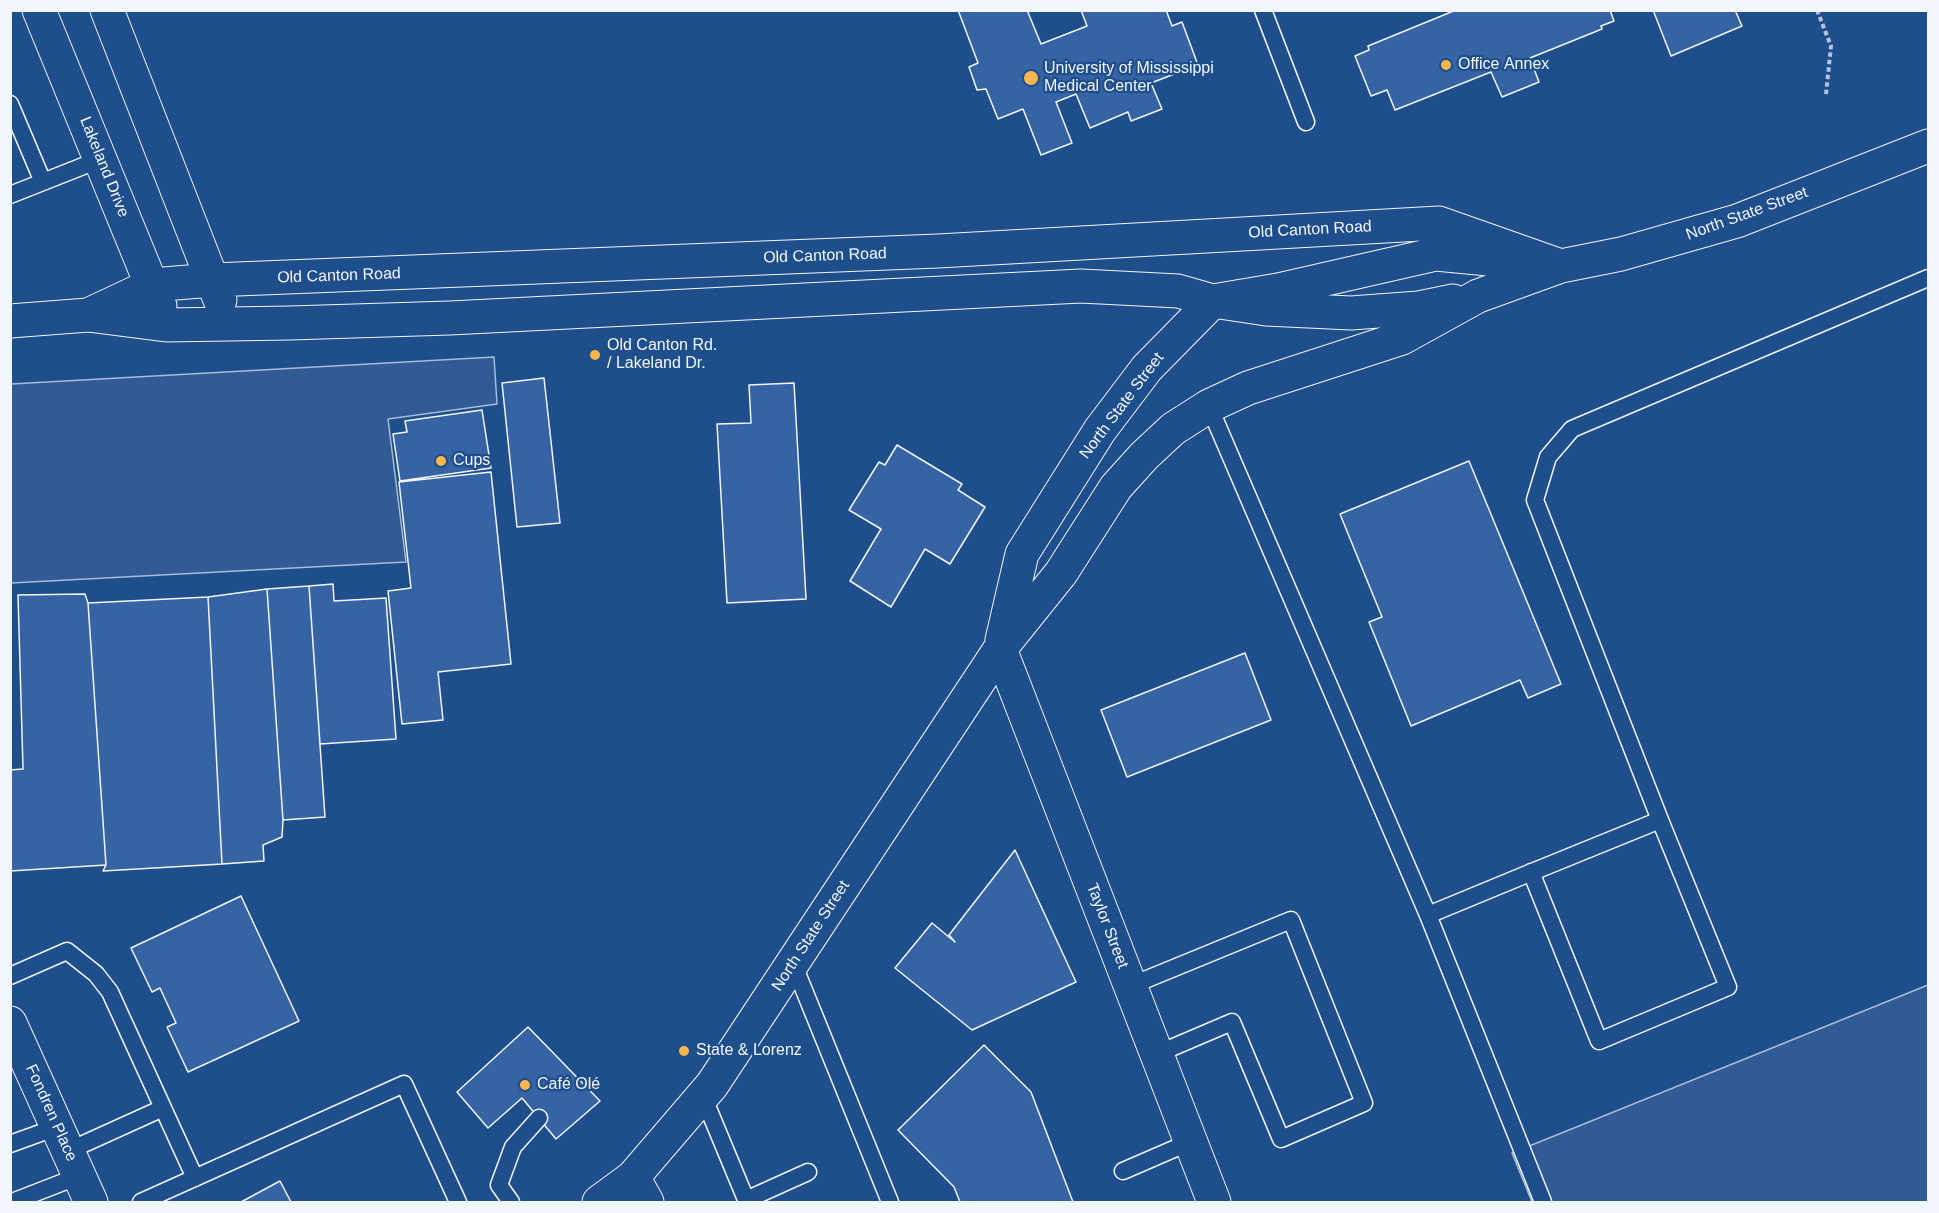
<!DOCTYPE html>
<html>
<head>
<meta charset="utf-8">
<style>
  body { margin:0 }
  #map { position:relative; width:1939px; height:1213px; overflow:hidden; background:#1f4e8c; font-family:Arial,sans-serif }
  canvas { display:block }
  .frame { position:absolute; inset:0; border:12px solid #f2f6ff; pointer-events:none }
</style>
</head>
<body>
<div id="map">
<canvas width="1939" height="1213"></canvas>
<div class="frame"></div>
</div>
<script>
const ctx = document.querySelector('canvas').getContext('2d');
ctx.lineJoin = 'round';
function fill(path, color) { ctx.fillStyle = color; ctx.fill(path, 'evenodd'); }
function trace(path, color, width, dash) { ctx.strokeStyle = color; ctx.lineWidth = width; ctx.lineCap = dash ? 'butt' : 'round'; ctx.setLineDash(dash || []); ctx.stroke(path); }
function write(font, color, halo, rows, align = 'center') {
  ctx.font = font + ' Arial,sans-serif'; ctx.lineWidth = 4.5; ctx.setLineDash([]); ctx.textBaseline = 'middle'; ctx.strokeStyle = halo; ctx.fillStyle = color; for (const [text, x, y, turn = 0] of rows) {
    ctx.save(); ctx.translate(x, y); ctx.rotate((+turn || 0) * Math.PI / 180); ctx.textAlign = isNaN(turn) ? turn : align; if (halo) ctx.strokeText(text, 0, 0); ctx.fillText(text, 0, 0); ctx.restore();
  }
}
const parking = new Path2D(`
  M494 357 497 404 388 419 406 562 11 583V384Z
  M1928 985V1202H1532L1512 1153Z`);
const building = new Path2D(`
  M958 10H1027L1041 44 1087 26 1081 10H1166L1172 26 1182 22 1198 65 1151 83 1162 109 1131 121 1128 112 1090 128 1076 94 1056 102 1072 143 1041 155 1023 109 998 119 986 89 977 90 969 67 978 63Z
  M1456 10H1610L1614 21 1601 26 1602 29 1530 58 1539 82 1502 97 1491 72 1395 110 1387 90 1371 96 1355 56 1369 50 1368 46Z
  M1653 10H1735L1742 26 1671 56Z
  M544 378 560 523 517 527 502 383Z
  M794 383 806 599 727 603 717 424 751 423 749 385Z
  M482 410 491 468 400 481 393 434 407 432 405 421Z
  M897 445 962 484 958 490 985 507 950 564 925 549 891 607 850 581 881 529 849 510 879 462 885 465Z
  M1469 461 1561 684 1528 698 1520 680 1411 726 1369 622 1382 617 1340 514Z
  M491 472 511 664 438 672 443 720 402 724 388 591 411 588 399 482Z
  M333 584 334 601 386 598 396 739 320 744 309 586Z
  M309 586 325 817 283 820 267 589Z
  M267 589 283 820 282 837 263 845 264 861 222 864 208 597Z
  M85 594 88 603 106 865 10 871V770L23 769 18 595Z
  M208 597 222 864 103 871 106 865 88 603Z
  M1245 653 1271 720 1127 777 1101 710Z
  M1015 850 1076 982 972 1030 895 968 932 923 955 942 949 935Z
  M241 896 299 1021 188 1072 167 1027 176 1023 160 988 152 992 131 948Z
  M528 1027 600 1101 556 1139 522 1098 488 1128 457 1092Z
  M984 1045 1031 1092 1073 1202H960L954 1187 898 1130Z
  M280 1181 291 1202H241Z`);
const path = new Path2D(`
  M1817 10 1831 46 1826 94`);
const service = new Path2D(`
  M1263 10 1306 122
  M10 104 43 182
  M10 195 101 159
  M1209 406 1428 915 1543 1202
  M1660 820 1535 500 1548 457 1572 429 1928 278
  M1428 915C1505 883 1583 851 1660 820L1728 987 1599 1041 1531 872
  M793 963 890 1202
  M10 976 67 951 96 974 110 992 195 1178
  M1130 986 1291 920 1364 1103 1281 1139 1232 1022 1157 1054
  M703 1096 747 1202
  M10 1144 57 1127
  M68 1151 163 1108
  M1123 1171 1190 1142
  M746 1200 808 1172
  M12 1202 79 1176
  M141 1202 404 1084 458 1202
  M511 1202 499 1185 513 1147 539 1118`);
const minor = new Path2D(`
  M1000 649 1214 1202
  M10 1023 91 1202
  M633 1177 647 1202`);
const tertiary = new Path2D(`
  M10 321 88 315`);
const primary = new Path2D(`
  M39 10 160 306
  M107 10 220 300
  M88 315 152 285 212 280 938 251 1439 223 1561 266
  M88 315 166 325 290 323 450 318 1081 286 1178 291 1213 301 1266 309 1351 313 1419 308 1453 301
  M1002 640 1022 554 1100 430 1147 368 1213 301 1278 290 1436 254 1509 261
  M599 1202 633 1177 712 1085 1000 649 1061 573 1116 487 1144 456 1173 429 1209 406 1248 388 1402 338 1478 296 1561 266 1621 254 1737 221 1928 146`);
const markers = [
  [1446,65,6,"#ffb74d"],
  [1031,78,8,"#ffb74d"],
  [595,355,6,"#ffb74d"],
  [441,461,6,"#ffb74d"],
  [684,1051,6,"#ffb74d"],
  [525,1085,6,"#ffb74d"]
];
const poiNames = [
  ["Office Annex",1458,65],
  ["University of Mississippi",1044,69],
  ["Medical Center",1044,87],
  ["Old Canton Rd.",607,346],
  ["/ Lakeland Dr.",607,364],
  ["Cups",453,461],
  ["State & Lorenz",696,1051],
  ["Café Olé",537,1085]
];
const streetNames = [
  ["Lakeland Drive",104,167,68],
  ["North State Street",1747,214,-20],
  ["Old Canton Road",1310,230,-3],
  ["Old Canton Road",825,256,-2],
  ["Old Canton Road",339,276,-2],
  ["North State Street",1122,406,-53],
  ["Taylor Street",1107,926,69],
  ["North State Street",811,936,-57],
  ["Fondren Place",51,1113,66]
];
fill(parking, '#305b95');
trace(parking, '#a8bbd7', 1.5);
fill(building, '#3563a3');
trace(building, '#f2f6ff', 1.5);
trace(service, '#f2f6ff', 19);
trace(minor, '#f2f6ff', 35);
trace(tertiary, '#f2f6ff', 35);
trace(primary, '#f2f6ff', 35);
trace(path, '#b3c4dc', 4, [4.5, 3]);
trace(service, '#1f4e8c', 16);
trace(minor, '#1f4e8c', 33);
trace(tertiary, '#1f4e8c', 33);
trace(primary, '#1f4e8c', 33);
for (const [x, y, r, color] of markers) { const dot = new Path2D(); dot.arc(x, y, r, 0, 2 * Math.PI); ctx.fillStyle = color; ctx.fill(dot); trace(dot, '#1f4e8c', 2); }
write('16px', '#f2f6ff', '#1f4e8c', poiNames, 'left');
write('16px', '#f2f6ff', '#1f4e8c', streetNames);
</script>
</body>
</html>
